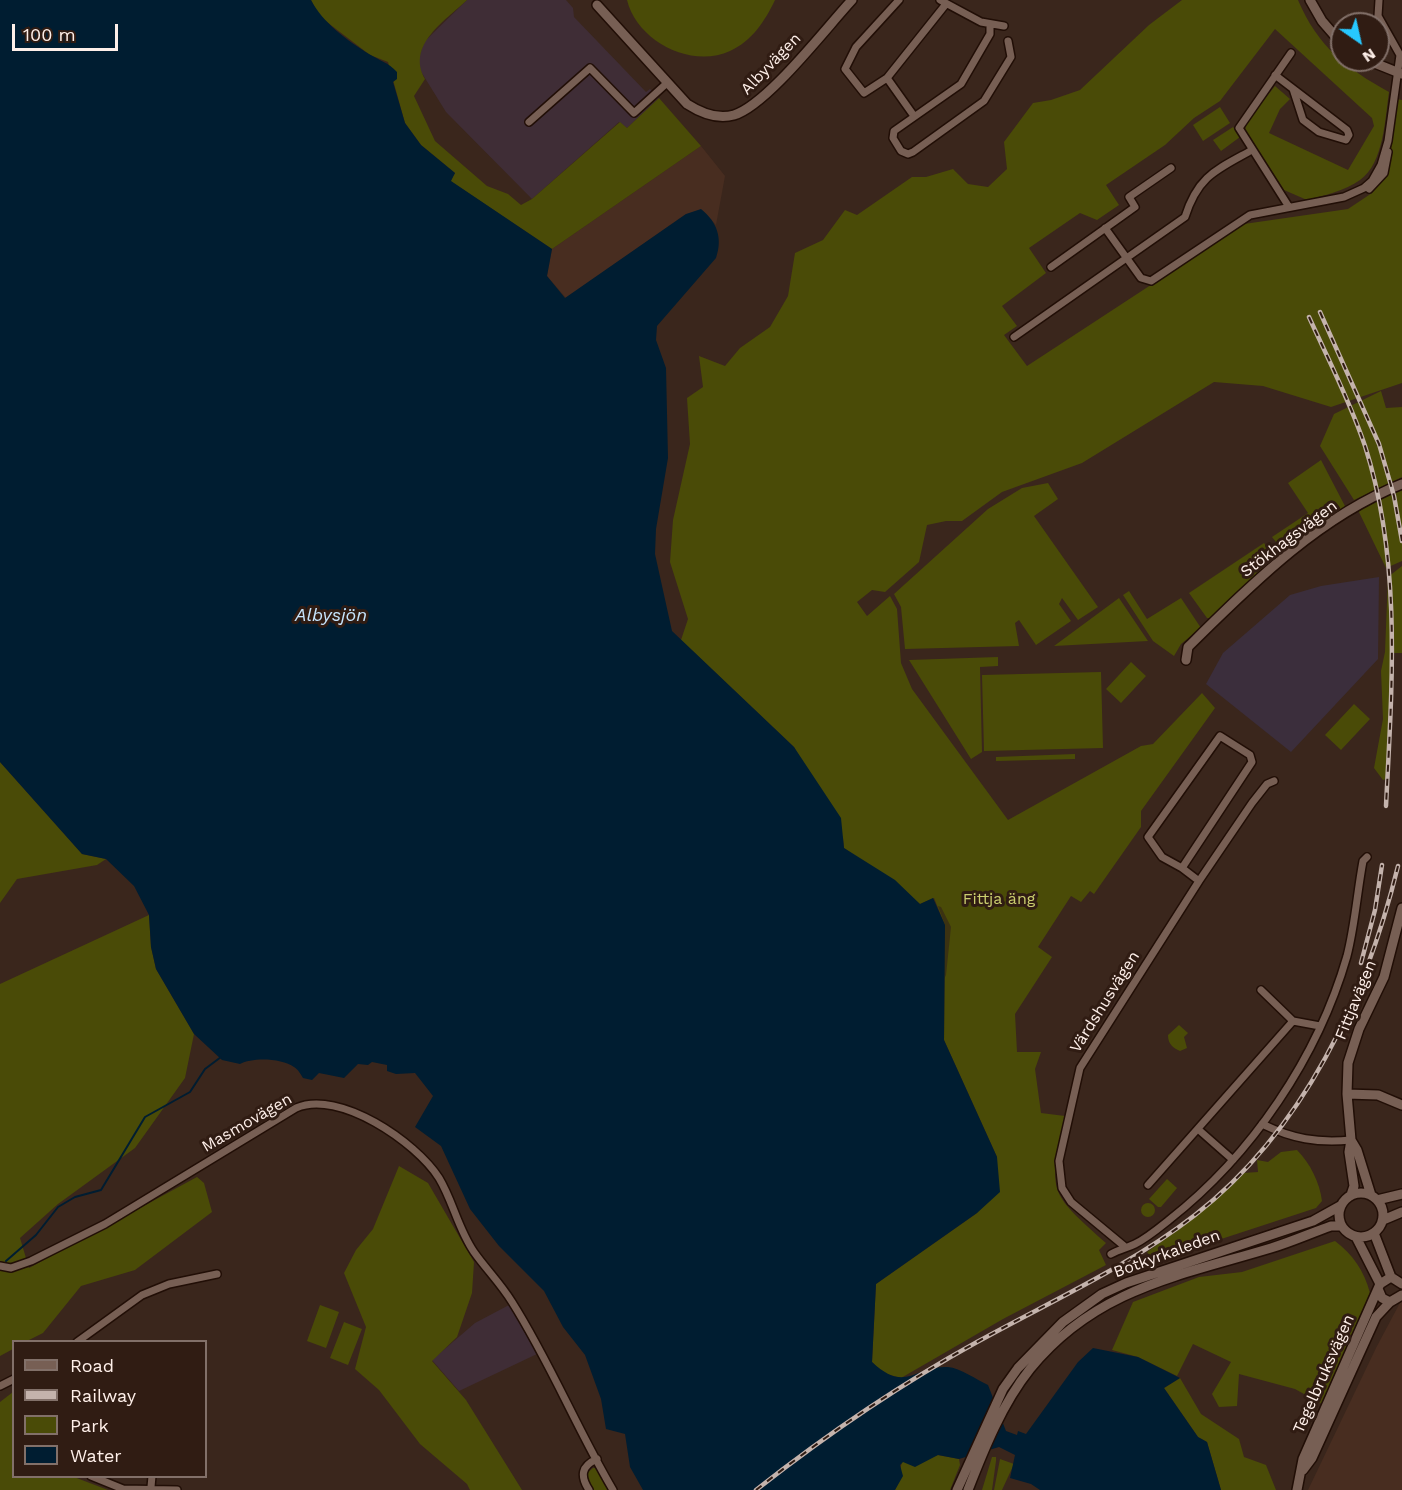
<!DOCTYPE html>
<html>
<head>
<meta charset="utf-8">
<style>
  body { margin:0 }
  #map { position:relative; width:1402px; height:1490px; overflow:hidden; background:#3a261c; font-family:"Work Sans",sans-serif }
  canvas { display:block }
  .legend { position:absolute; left:12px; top:1340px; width:195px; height:138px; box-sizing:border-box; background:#301c13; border:2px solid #827069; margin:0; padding:8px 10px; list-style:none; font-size:18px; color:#feefe9 }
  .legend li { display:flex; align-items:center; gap:12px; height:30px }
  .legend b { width:30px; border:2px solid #827069 }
  .north { position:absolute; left:1330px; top:12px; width:60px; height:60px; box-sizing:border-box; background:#301c13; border:2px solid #827069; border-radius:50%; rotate:146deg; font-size:16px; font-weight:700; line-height:24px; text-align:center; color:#feefe9 }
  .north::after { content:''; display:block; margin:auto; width:21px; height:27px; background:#27c8ff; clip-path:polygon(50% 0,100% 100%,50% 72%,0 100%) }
  .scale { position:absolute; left:12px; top:24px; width:106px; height:27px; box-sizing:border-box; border:3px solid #feefe9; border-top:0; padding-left:8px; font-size:18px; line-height:21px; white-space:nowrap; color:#feefe9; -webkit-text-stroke:4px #301c13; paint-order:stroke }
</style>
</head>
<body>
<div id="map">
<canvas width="1402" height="1490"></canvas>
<ul class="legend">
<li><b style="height:8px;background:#775f54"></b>Road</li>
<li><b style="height:8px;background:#c4b3ac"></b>Railway</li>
<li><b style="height:16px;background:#4a4b07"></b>Park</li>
<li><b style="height:16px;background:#001d31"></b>Water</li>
</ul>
<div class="north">N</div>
<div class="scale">100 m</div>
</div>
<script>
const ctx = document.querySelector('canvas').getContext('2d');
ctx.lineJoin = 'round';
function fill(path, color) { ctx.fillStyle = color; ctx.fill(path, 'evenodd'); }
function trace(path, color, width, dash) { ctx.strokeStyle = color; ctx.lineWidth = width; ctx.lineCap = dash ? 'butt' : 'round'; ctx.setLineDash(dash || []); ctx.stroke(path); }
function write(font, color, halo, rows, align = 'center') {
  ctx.font = font + ' "Work Sans",sans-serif'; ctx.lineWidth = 6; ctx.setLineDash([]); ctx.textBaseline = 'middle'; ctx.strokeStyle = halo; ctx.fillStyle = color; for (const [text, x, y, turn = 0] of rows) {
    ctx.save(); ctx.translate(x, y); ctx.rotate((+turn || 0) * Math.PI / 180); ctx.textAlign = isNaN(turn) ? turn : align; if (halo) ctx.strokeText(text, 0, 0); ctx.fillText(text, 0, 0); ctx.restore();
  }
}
const built = new Path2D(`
  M701 146 725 176 716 225 708 216 686 214 566 298 547 276 552 249Z
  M1402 1299V1490H1308L1376 1348Z`);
const industrial = new Path2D(`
  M467 0H566L573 8 574 17 646 92 650 89 659 98 627 128 619 122 532 199 446 112 420 70 418 60 424 42Z
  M509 1305 537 1354 459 1391 432 1360 475 1323Z`);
const education = new Path2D(`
  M1379 577 1378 659 1291 752 1206 684 1223 653 1290 595 1321 586Z`);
const green = new Path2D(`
  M311 0H467C445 21 406 45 425 79L414 96 435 141 487 186 508 194 521 205 532 199 620 122 627 128 659 98 701 146 552 249 450 181 455 173 421 145 405 123 388 62 370 55 319 16Z
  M627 0H775C765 21 752 41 730 51 691 69 637 41 627 0Z
  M1182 0H1298C1318 47 1346 68 1389 92 1385 119 1384 163 1360 180 1345 191 1325 195 1307 200L1284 190 1245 130 1247 121 1275 86 1290 99 1280 109 1269 133 1348 170 1374 126 1372 118 1275 29 1220 101 1194 118 1165 145 1106 185 1119 205 1097 220 1080 213 1029 248 1046 273 1002 306 1017 326 1004 335 1027 366 1244 224 1348 209 1372 193 1388 174 1397 99 1402 100V383L1331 407 1263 386 1214 382 1082 463 1002 492 962 521H946L927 525 919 562 885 592 872 590 857 602 867 616 890 596 897 609 901 663 912 689 1008 820 1141 746 1153 744 1202 693 1215 708 1141 811V827L1094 894 1090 891 1081 902 1071 896 1038 947 1052 957 1015 1014 1017 1052H1041L1035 1069 1041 1113 1065 1116C1049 1194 1047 1190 1106 1243L1099 1250 1106 1265 1003 1319 901 1378 883 1373 872 1362 876 1284 977 1213 997 1157 944 1040 945 925 934 898 920 904 844 848 843 838 794 747 681 640 688 619 670 562 673 520 690 444 687 398 703 387 699 356 725 366 740 348 770 327 788 296 795 253 823 240 845 210 857 215 912 177H926L953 169 968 184 988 187 1007 169 1004 142 1033 103 1051 100 1080 90 1149 25Z
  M1220 107 1230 123 1203 141 1193 125Z
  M1233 127 1240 137 1221 151 1213 140Z
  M1381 391 1386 408 1402 407V477L1354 500 1320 446 1334 414Z
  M1321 460 1346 508 1284 552 1272 537 1308 513 1288 483Z
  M1048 483 1058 499 1034 516 1098 607 1078 620 1062 598 1059 604 1071 621 1036 645 1019 620 1015 623 1019 646 905 649 901 607 894 594 988 509 1022 488Z
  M1402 488V561L1386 568 1358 510Z
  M1264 543 1275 559 1210 618H1207L1189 593Z
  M1402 566V653H1392L1386 779 1383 780 1374 768 1383 719 1381 671 1385 652 1388 577Z
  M1129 591 1147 619 1181 598 1201 628 1181 644 1174 656 1153 641 1123 595Z
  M1119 598 1148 641 1054 646Z
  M998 657V666L980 667 982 752 971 759 909 660Z
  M1131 662 1146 676 1121 703 1106 689Z
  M1101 672 1103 748 984 751 982 675Z
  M1354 704 1370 719 1341 750 1325 735Z
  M1075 754V759L996 761V757Z
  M0 762 82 854 106 859 97 865 17 879 0 903Z
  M149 915 151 947 156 969 194 1034 185 1078 135 1148 58 1204 20 1238 29 1268 197 1177 204 1183 212 1212 135 1270 81 1286 43 1333 27 1341 14 1342 13 1349 0 1356V984Z
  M1179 1025 1188 1033 1184 1037 1187 1048 1180 1051C1173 1048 1168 1044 1168 1035Z
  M1297 1150C1310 1163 1320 1183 1322 1201L1316 1208 1154 1261 1147 1252 1182 1227 1243 1173 1258 1172 1257 1160 1268 1162 1281 1152Z
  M399 1166 428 1183 474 1262 472 1293 457 1337 432 1361 466 1400 522 1490H470L467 1484 420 1444 379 1390 355 1369 366 1327 344 1273 356 1250 373 1229Z
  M1167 1179 1177 1188 1161 1207H1158L1149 1199Z
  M1141 1210a7 7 0 1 1 14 0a7 7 0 1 1-14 0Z
  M1335 1241C1353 1255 1364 1270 1370 1293L1322 1404 1295 1389 1239 1374 1237 1406 1219 1407 1212 1394 1231 1362 1193 1344 1177 1376 1138 1357 1112 1350 1133 1302 1199 1277 1242 1272Z
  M320 1305 339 1312 326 1348 307 1341Z
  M344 1322 362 1329 348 1365 330 1358Z
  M1180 1378 1201 1414 1239 1439 1244 1457 1266 1465 1276 1490H1221L1207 1442 1198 1437 1164 1388Z
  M13 1392 14 1476 74 1477 108 1490H0V1402Z
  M938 1455 959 1459 960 1465 950 1490H895C901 1480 899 1466 903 1461 924 1469 917 1461 938 1455Z
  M992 1457H996V1461L992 1490H982Z
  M1000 1459 1014 1464 1002 1490H994Z
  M593 1468H596L608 1490H593L587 1480 586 1474Z`);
const sand = new Path2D(`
  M938 906 941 907 951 927 946 975 944 979 945 925Z`);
const water = new Path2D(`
  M0 0H311C322 22 348 41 369 54 380 61 388 62 397 72V79L393 82 405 123 421 145 455 173 451 181 552 249 547 276 565 298 686 214 701 209C717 222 723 238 716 258L657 326 656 340 666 368 668 458 656 529 655 554 672 631 794 747 841 818 844 848 895 880 920 904 933 898 945 925 944 1040 997 1157 1000 1192 977 1213 876 1284 872 1362C906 1394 915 1365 948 1367 960 1368 977 1380 988 1385L1006 1431 1017 1435 1018 1431 1026 1434 1078 1362 1093 1348 1138 1357 1180 1378 1164 1388 1198 1437 1207 1442 1221 1490H1040L1031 1484 1010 1478 1015 1455 999 1447 959 1459 938 1455 915 1467 903 1462 900 1465 903 1476 895 1490H643L630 1467 625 1434 606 1429 601 1399 585 1355 563 1327 544 1291 499 1246 470 1209 441 1146 415 1127 433 1096 415 1073 396 1074 387 1071V1065L372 1062 368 1065 358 1064 344 1078 319 1073 312 1080 303 1078C301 1075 298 1069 294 1067 282 1058 252 1057 240 1064L222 1060 194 1034 156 969 151 947 149 915 134 886 106 859 82 854 0 762Z`);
const stream = new Path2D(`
  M6 1261 36 1235 58 1207 75 1197 101 1190 145 1117 190 1092 205 1069 221 1057`);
const street = new Path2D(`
  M899 0 856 47 845 69 864 93 887 78 946 4
  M940 0 981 22 1004 26
  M990 25V34L961 84 894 131 893 138 901 151 908 154 913 152 984 101 1011 57 1008 41
  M1275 75 1347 130 1349 135 1346 140 1319 132 1303 120 1293 89
  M887 78 914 116
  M529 122 590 68 634 113 667 83
  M1369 189 1384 173 1388 152
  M1289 207 1239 128 1291 53
  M1105 228 1141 278 1151 281 1250 215 1344 197 1364 188 1372 181 1381 165 1388 141 1400 55 1378 16 1379 0
  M1051 267 1135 207 1129 197 1171 168
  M1014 337 1185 217C1198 176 1216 170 1252 150
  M1182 868 1162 857 1148 837 1220 736 1250 755 1252 762 1182 868 1199 881
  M1261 990 1293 1021
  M1262 1124C1293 1139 1317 1143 1351 1140
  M1199 1130 1233 1160
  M1148 1185 1293 1021 1320 1026
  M1124 1246 1071 1202 1062 1188 1059 1161 1080 1068 1199 881 1252 803 1267 784 1274 781
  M1111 1254C1120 1249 1127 1248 1135 1244 1147 1238 1159 1228 1169 1220 1252 1155 1318 1057 1347 956 1355 925 1357 893 1363 861L1367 857
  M0 1266 11 1268 31 1261 105 1224 296 1108C339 1089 416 1142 439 1178 453 1201 458 1229 474 1252 486 1269 501 1284 512 1302 550 1362 577 1429 613 1490
  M77 1342 142 1295 169 1284 217 1274
  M0 1386 14 1379
  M91 1476 123 1489 177 1490
  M151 1487 152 1476
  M589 1490C580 1476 581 1466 597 1459`);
const secondary = new Path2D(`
  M1310 0 1322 21 1342 44
  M597 5 687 104C701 113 717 120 734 115 767 105 826 28 852 0
  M1367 60 1402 74
  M1186 660 1188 647C1251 585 1318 517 1402 484
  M1347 1094 1378 1095 1402 1105
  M1351 1140 1357 1150 1371 1195
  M1339 1215a22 22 0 1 1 44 0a22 22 0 1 1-44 0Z
  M1351 1195 1354 1186 1349 1152 1351 1140 1347 1094 1348 1063 1359 1029 1384 977 1402 908
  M1377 1200 1402 1194
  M1383 1220 1402 1212
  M1374 1233 1391 1277
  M1356 1237 1380 1284
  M1379 1291 1382 1298 1390 1302 1402 1295
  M1303 1470 1312 1458 1376 1317 1390 1302
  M957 1490 1003 1389 1018 1368 1063 1322 1102 1294 1126 1283 1313 1221 1340 1206
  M968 1490C984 1449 1002 1404 1030 1369 1095 1289 1178 1276 1271 1248 1291 1242 1311 1233 1331 1226H1341
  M1297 1490 1303 1459 1380 1284 1391 1277 1402 1284`);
const rail = new Path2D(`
  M1320 312 1379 444 1394 496 1402 541
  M1309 317C1328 359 1350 401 1365 446 1402 561 1392 686 1386 806
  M1361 963 1375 910 1382 865
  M756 1490C826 1435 899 1385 977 1342 1051 1301 1128 1267 1195 1215 1304 1130 1366 997 1398 866`);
const streetNames = [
  ["Albyvägen",771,64,-46],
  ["Stökhagsvägen",1289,539,-37],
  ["Fittjavägen",1356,1000,-68],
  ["Värdshusvägen",1105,1002,-58],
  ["Masmovägen",247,1123,-30],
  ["Botkyrkaleden",1167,1254,-20],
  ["Tegelbruksvägen",1324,1374,-66]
];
const parkNames = [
  ["Fittja äng",999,899]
];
const waterNames = [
  ["Albysjön",331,616]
];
fill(built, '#482d20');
fill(industrial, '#3f2d36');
fill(education, '#3b2e3c');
fill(green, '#4a4b07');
fill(sand, '#3b3212');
fill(water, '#001d31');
trace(stream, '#001d31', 2);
trace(street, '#210e06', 10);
trace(secondary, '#210e06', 12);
trace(street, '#775f54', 7);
trace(secondary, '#775f54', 9);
trace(rail, '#c4b3ac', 4.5);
trace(rail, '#301c13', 2, [7]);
write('16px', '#feefe9', '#301c13', streetNames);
write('16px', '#cbce6f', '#301c13', parkNames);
write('italic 18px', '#c6e5fe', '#301c13', waterNames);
</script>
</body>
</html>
